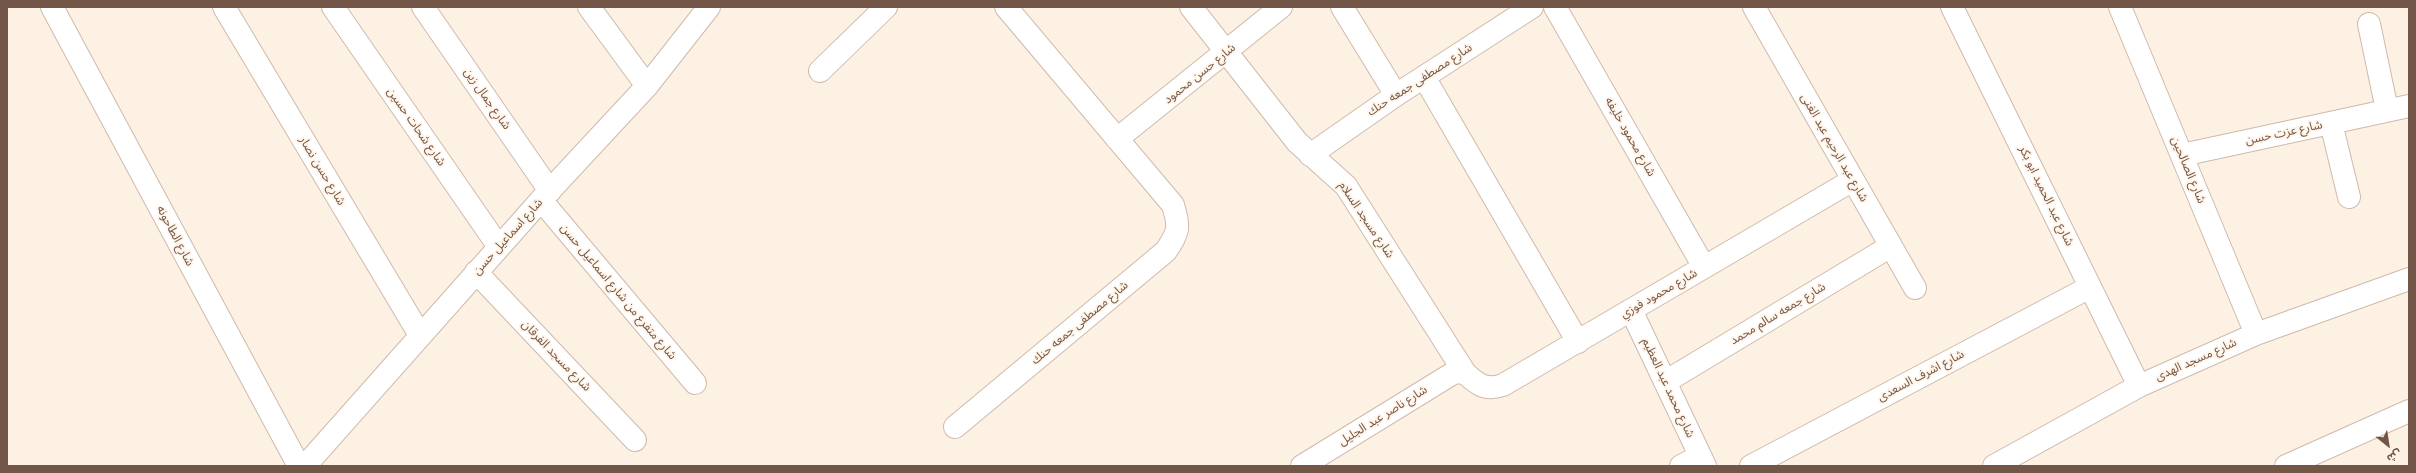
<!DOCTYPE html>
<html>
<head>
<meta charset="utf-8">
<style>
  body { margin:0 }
  #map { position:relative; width:2416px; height:473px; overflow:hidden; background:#fcf1e3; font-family:"Varela Round","Noto Sans Arabic",sans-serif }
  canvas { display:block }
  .frame { position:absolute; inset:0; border:8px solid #745649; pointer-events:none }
  .north { position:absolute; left:2368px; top:425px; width:40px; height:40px; -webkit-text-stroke:3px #fff5e9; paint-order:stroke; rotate:150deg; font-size:11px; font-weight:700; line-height:16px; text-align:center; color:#745649 }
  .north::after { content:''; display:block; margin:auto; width:14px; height:18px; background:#745649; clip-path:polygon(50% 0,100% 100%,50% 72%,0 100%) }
</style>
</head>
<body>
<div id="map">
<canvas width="2416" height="473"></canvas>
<div class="frame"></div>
<div class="north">ش</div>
</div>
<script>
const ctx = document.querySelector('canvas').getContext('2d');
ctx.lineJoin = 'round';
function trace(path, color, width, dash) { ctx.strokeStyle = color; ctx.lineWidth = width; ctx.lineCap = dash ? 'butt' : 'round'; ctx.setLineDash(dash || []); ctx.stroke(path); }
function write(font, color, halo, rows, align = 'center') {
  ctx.font = font + ' "Varela Round","Noto Sans Arabic",sans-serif'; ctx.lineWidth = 3.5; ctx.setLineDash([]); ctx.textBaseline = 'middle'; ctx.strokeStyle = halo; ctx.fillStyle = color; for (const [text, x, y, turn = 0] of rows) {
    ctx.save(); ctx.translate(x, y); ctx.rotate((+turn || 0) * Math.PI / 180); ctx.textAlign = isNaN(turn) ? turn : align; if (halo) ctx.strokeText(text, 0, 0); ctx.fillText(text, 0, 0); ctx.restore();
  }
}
const street = new Path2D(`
  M52 7 299 466
  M224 7 420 335
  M333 7 499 247
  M423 7 550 191
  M589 7 647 86
  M1191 7 1297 142 1346 186 1465 373C1478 385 1486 391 1503 385L1853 180
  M1342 7 1396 95
  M1555 7 1704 267
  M1754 7 1915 288
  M1952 7 2139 386
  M2120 7 2256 334
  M2369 24 2387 110
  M820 71 886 7
  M1424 77 1578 342
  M2331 123 2349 197
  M1117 139 1281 7
  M1310 155 1396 95 1532 7
  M2182 155 2409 106
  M541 200 695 383
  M476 272 635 440
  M1631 310 1705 466
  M1665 382 1891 246
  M955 427 1166 251C1179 231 1180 228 1173 205L1006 7
  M305 466 541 200 647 86 709 7
  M1302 466 1455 372 1465 373
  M1681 466 1700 456
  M1751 466 2090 287
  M1994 466 2139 386 2256 334 2409 279
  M2286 466 2409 411`);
const streetNames = [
  ["شارع حسن محمود",1200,74,-39],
  ["شارع مصطفى جمعه حنك",1420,80,-33],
  ["شارع جمال زين",487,99,55],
  ["شارع شحات حسين",416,127,55],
  ["شارع عزت حسن",2284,133,-12],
  ["شارع محمود خليفه",1630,137,60],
  ["شارع عبد الرحيم عبد الغنى",1834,148,60],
  ["شارع الصالحين",2188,170,67],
  ["شارع حسن نصار",322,171,59],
  ["شارع عبد الحميد ابو بكر",2046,196,64],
  ["شارع مسجد السلام",1366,220,56],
  ["شارع الطاحونه",175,236,62],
  ["شارع اسماعيل حسن",508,237,-48],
  ["شارع متفرع من شارع اسماعيل حسن",618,292,50],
  ["شارع محمود فوزي",1659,294,-30],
  ["شارع جمعه سالم محمد",1778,314,-31],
  ["شارع مصطفى جمعه حنك",1080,323,-40],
  ["شارع مسجد الفرقان",556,356,46],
  ["شارع مسجد الهدى",2196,360,-24],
  ["شارع اشرف السعدى",1921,376,-28],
  ["شارع محمد عبد العظيم",1668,388,65],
  ["شارع ناصر عبد الجليل",1383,416,-32]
];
trace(street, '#cfbaac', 24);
trace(street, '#fff', 22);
write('12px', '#745649', '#fff5e9', streetNames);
</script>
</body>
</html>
